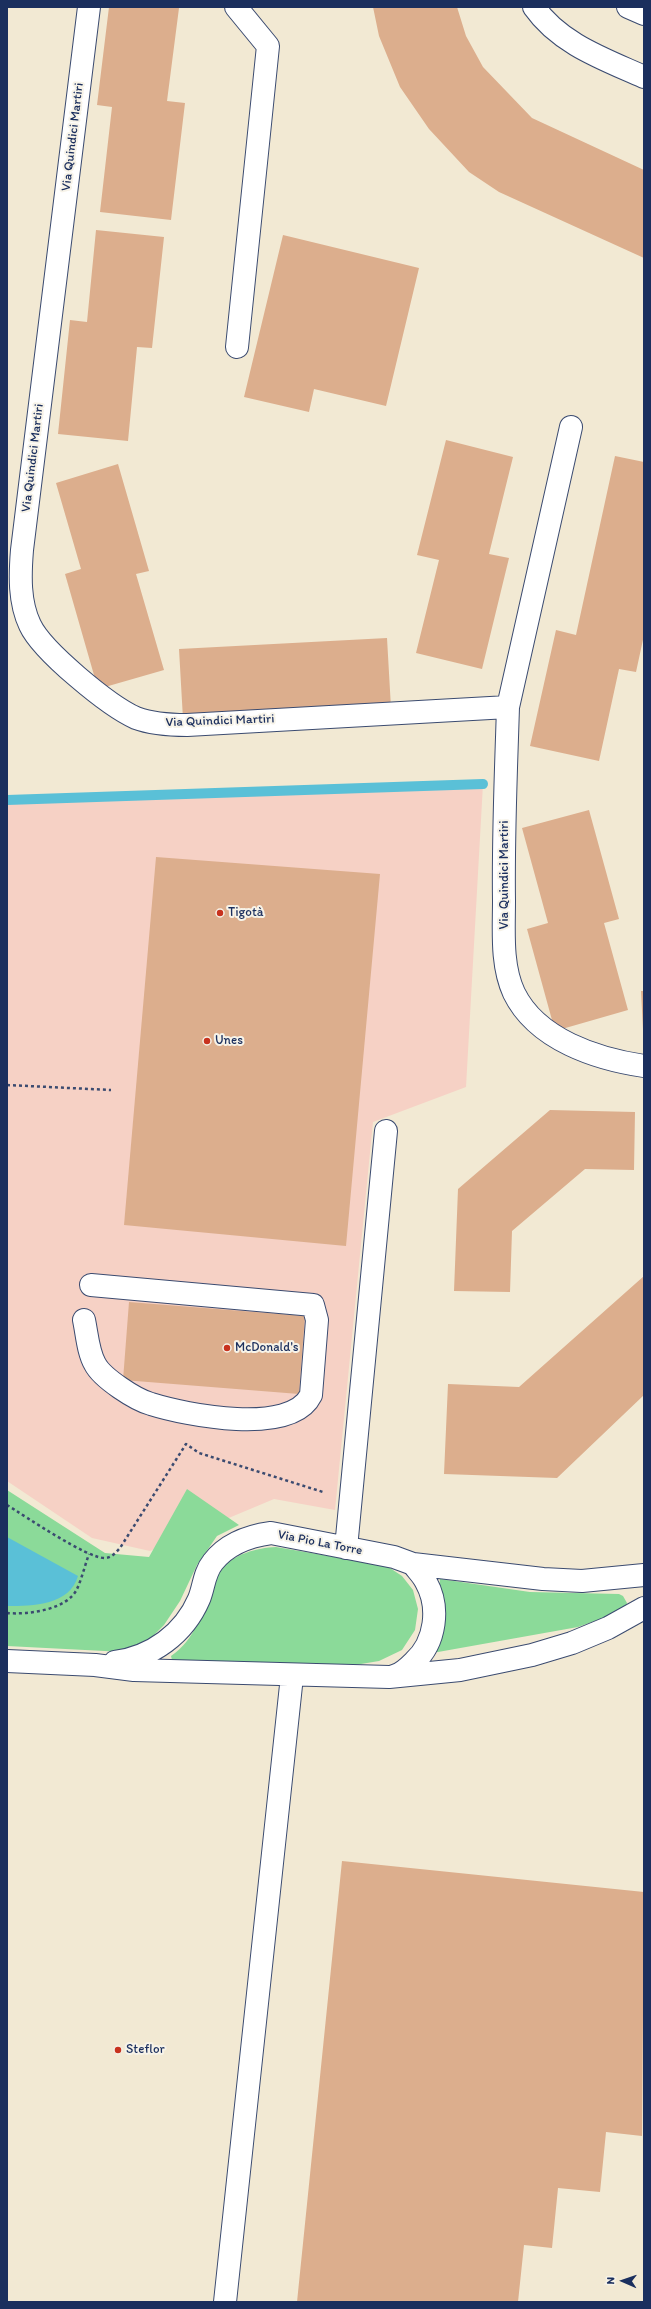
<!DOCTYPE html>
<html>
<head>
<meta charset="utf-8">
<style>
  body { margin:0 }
  #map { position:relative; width:651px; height:2309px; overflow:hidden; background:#f2e9d3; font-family:Itim,sans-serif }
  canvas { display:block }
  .frame { position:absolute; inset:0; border:8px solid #1b2f5e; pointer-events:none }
  .north { position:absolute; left:603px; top:2261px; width:40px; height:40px; -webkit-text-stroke:3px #f7f3e8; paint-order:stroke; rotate:272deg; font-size:11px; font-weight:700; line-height:16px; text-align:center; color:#1b2f5e }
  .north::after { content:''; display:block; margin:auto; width:14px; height:18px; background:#1b2f5e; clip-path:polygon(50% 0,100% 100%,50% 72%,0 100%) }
</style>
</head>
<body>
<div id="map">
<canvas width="651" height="2309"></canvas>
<div class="frame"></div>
<div class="north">N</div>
</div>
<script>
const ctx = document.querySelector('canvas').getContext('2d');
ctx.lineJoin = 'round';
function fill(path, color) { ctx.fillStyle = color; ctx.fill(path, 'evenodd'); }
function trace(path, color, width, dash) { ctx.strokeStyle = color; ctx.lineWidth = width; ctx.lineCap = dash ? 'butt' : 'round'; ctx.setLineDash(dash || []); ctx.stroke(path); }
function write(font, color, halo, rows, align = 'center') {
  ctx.font = font + ' Itim,sans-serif'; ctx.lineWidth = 4; ctx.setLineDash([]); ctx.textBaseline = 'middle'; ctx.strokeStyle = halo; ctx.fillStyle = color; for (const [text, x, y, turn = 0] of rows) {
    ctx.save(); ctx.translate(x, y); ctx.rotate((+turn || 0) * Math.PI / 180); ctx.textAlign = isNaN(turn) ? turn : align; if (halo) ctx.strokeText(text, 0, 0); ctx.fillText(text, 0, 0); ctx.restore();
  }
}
const built = new Path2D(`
  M483 784 466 1087 373 1122 335 1510 274 1499 150 1551 92 1538 7 1481V800Z`);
const green = new Path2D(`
  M187 1489 239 1525 217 1536 197 1565 180 1601 164 1625 149 1640 124 1652 7 1646V1490L105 1553 149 1557Z
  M276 1547 387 1566 402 1576 413 1590 418 1609 415 1630 402 1650 379 1661 343 1667 172 1660 171 1656C196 1639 201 1613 213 1587 215 1582 217 1574 221 1570 233 1554 257 1548 276 1547Z
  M440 1579 530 1592 619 1594 623 1596 627 1603 626 1607 606 1617 578 1627 438 1652H434Z`);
const water = new Path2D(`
  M7 1537 78 1576C70 1605 33 1606 7 1606Z`);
const stream = new Path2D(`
  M7 800 483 784`);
const building = new Path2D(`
  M109 7 179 8 167 101 185 103 171 220 100 212 112 107 97 105Z
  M373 7H457L466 36 483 67 532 118 644 170V258L499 192 469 172 429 129 400 87 379 36Z
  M96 230 164 237 152 348 137 347 128 441 58 434 70 320 87 322Z
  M283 235 419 268 386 406 314 389 309 412 244 397Z
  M446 440 513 457 489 554 509 558 482 669 416 653 439 560 417 555Z
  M615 456 644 462V635L636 672 619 669 599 761 530 746 556 630 576 635Z
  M118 464 149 571 136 574 164 670 98 689 65 574 81 569 56 483Z
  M387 638 391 708 183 719 179 649Z
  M589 810 619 919 604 923 628 1010 555 1031 527 929 548 923 522 828Z
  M156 857 380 874 346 1246 124 1225Z
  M641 991H644V1030H643Z
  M550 1110 635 1112 634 1170 585 1169 512 1231 510 1292 454 1291 458 1189Z
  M644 1276V1395L557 1478 444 1474 448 1384 519 1387Z
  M129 1302 305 1316 299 1394 123 1380Z
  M342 1861 644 1892 642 2136 606 2132 600 2192 558 2188 552 2248 524 2245 518 2302H297Z`);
const path = new Path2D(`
  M7 1085 111 1090
  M7 1505C25 1516 88 1559 105 1558 112 1558 116 1552 120 1548L186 1444 199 1453 323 1492
  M7 1613C27 1615 67 1610 77 1589 82 1578 85 1565 89 1554`);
const minor = new Path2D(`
  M89 7 22 550C20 575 19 602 30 625 42 651 109 706 136 718 152 724 171 725 187 725L508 707C506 772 503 836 504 901 504 931 501 965 514 993 537 1040 597 1059 644 1066
  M236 7 268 46 237 347
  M534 7C560 44 604 59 644 77
  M628 7 644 14
  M508 707 571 427
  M84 1320C87 1334 88 1352 95 1364 102 1378 136 1400 151 1404 186 1415 291 1436 311 1395L317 1320 313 1305 91 1285
  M346 1548 386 1131
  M7 1661 95 1665 134 1670 389 1677 460 1670 532 1655 572 1643 608 1628 644 1608
  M115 1662C152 1657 184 1634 199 1599 204 1587 204 1573 213 1562 227 1544 249 1536 271 1533L394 1557 413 1564 543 1579 582 1581 644 1575
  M394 1676C402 1674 408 1668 414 1662 436 1642 440 1607 426 1582 423 1575 417 1570 413 1564
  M225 2302 292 1676`);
const markers = [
  [220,913,4,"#c8321e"],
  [207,1041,4,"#c8321e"],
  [227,1348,4,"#c8321e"],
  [118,2050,4,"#c8321e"]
];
const streetNames = [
  ["Via Quindici Martiri",73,137,-83],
  ["Via Quindici Martiri",33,458,-83],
  ["Via Quindici Martiri",220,721,-2],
  ["Via Quindici Martiri",505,875,-90],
  ["Via Pio La Torre",320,1543,11]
];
const poiNames = [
  ["Tigotà",228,913],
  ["Unes",215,1041],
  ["McDonald's",235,1348],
  ["Steflor",126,2050]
];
fill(built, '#f6d1c5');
fill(green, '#8bda99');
fill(water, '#5ac0d7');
trace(stream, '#5ac0d7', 10);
fill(building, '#dcae8d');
trace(minor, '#3b4b70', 24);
trace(path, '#3b4b70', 2.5, [3, 3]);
trace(minor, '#fff', 22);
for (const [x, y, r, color] of markers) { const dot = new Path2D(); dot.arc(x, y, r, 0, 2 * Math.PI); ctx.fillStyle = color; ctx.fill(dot); trace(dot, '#f7f3e8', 1.5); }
write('13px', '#1b2f5e', '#f7f3e8', streetNames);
write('13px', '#1b2f5e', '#f7f3e8', poiNames, 'left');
</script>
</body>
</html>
